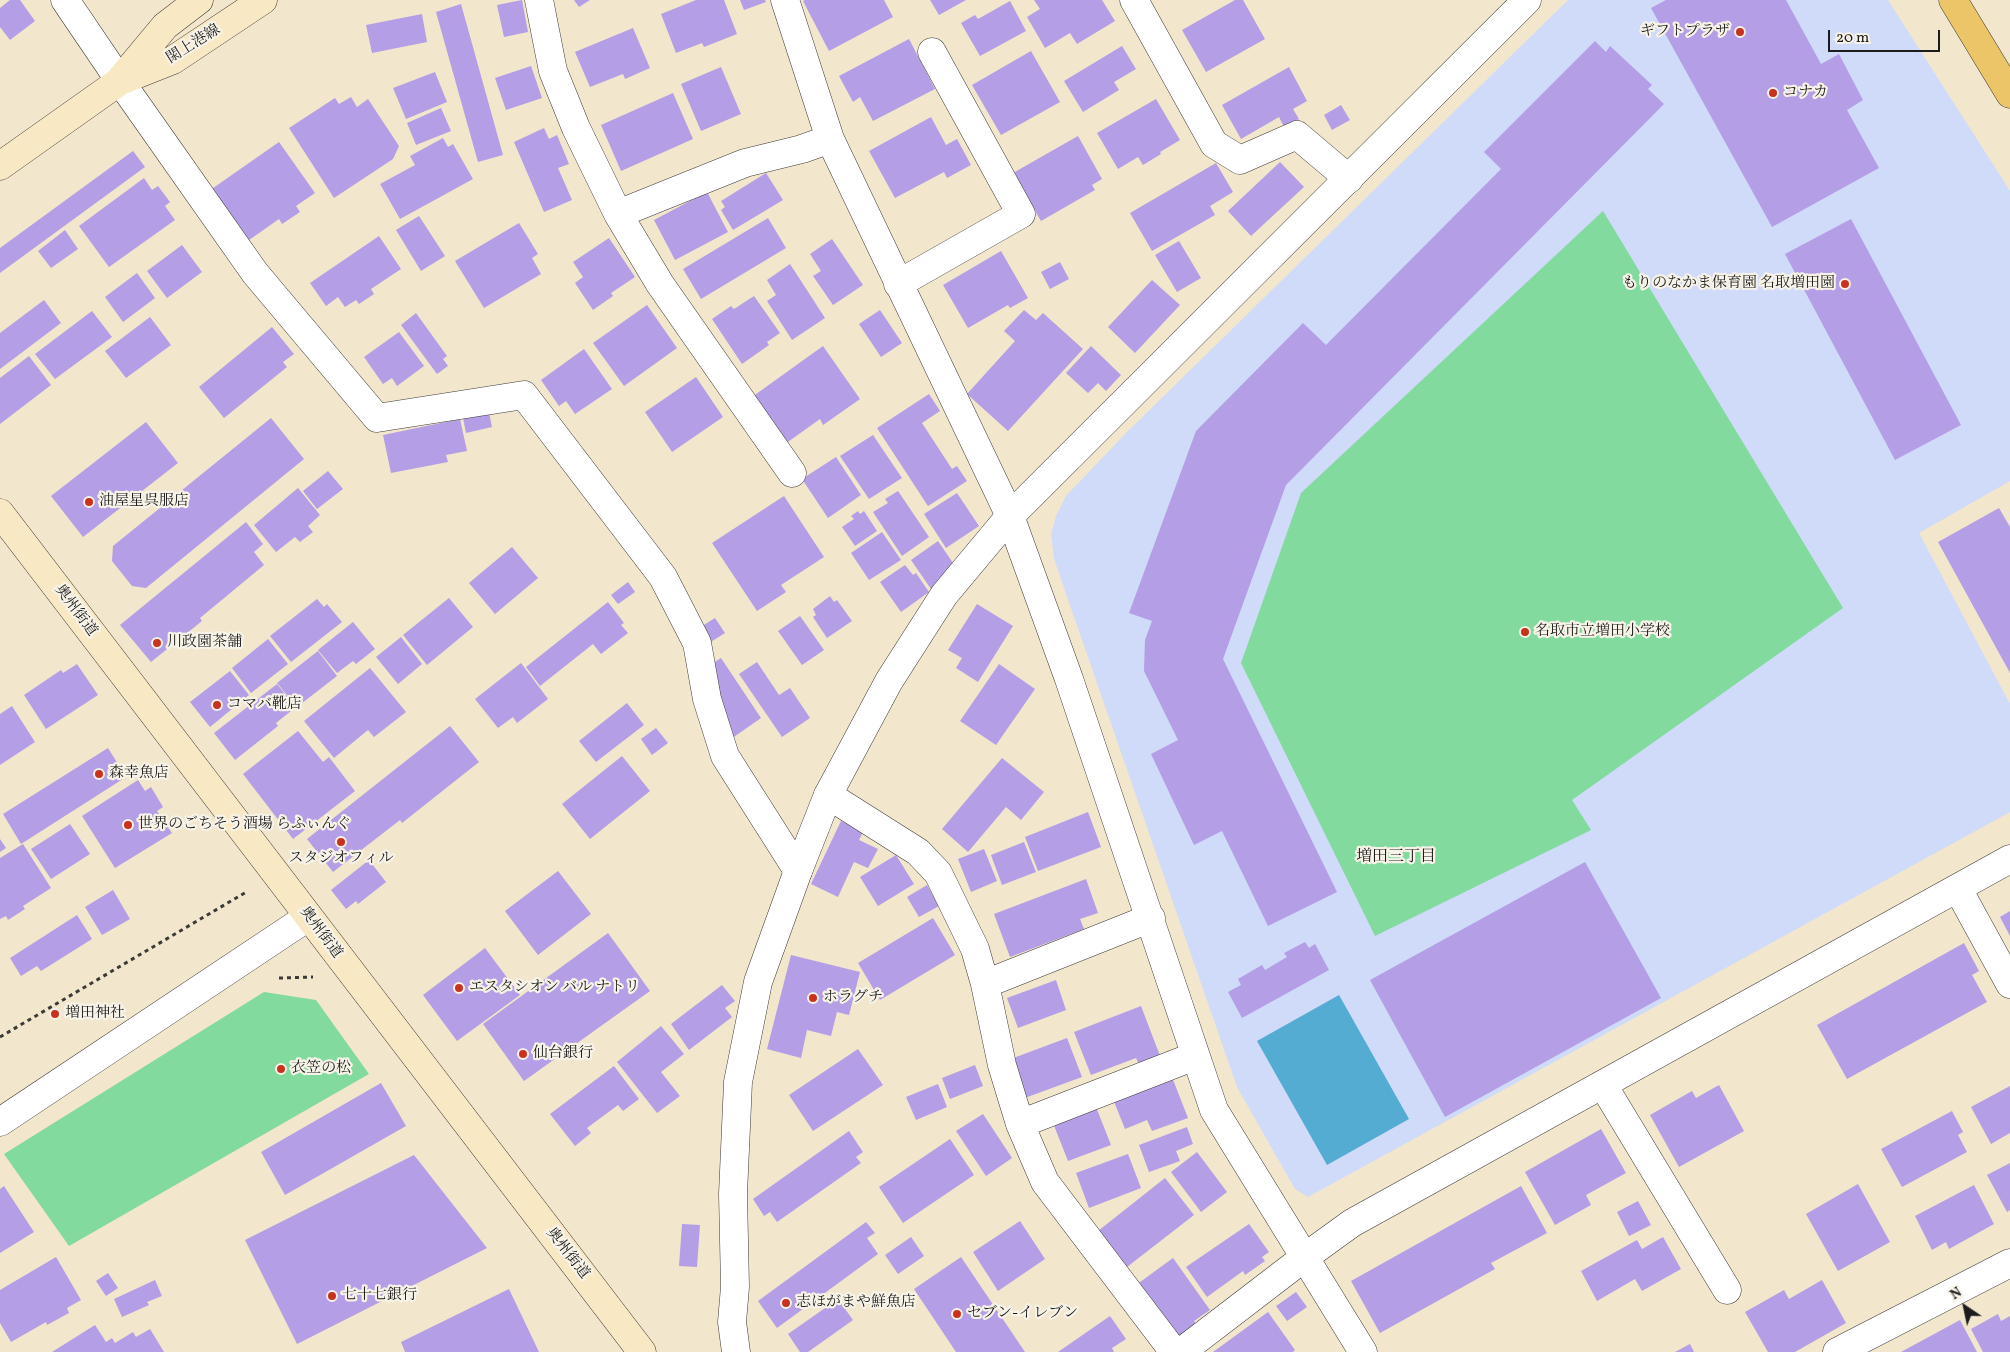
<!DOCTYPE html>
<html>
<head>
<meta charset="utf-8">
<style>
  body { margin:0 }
  #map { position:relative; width:2010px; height:1352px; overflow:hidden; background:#f2e6cd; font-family:Vollkorn,serif }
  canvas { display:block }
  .north { position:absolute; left:1940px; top:1282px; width:50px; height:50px; -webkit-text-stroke:4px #f7f3e8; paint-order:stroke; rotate:326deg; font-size:14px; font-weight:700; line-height:20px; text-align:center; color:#1c1c1c }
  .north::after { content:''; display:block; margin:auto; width:18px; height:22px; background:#1c1c1c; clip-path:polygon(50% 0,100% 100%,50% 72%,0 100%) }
  .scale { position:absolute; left:1828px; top:30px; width:112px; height:22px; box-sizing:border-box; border:2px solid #1c1c1c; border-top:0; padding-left:6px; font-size:15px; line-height:18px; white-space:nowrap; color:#1c1c1c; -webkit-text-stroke:4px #f7f3e8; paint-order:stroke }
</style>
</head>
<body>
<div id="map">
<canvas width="2010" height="1352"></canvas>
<div class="north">N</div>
<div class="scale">20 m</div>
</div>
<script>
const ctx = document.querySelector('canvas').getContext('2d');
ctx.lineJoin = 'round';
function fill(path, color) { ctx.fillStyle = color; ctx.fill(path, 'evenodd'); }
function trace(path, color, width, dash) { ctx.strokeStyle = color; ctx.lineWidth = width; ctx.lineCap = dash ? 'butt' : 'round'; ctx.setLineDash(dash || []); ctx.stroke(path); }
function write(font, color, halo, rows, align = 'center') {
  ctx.font = font + ' Vollkorn,"Noto Serif JP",serif'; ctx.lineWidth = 4.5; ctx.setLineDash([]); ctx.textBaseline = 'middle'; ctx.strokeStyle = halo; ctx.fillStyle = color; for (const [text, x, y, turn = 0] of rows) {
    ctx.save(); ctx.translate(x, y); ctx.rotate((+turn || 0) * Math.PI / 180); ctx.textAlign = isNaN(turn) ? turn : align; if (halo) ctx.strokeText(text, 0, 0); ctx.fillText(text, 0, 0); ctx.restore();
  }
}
const built = new Path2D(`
  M1568 0H1888L2010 191V481L1919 533 2010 704V812L1308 1197 1295 1189 1237 1087 1054 559 1051 534 1056 516 1066 496 1126 433Z`);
const green = new Path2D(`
  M1603 211 1843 608 1572 800 1591 830 1375 936 1241 663 1301 493Z
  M264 992 316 1000 369 1074 69 1246 4 1154Z`);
const water = new Path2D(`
  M1339 995 1409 1119 1327 1165 1257 1041Z`);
const building = new Path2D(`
  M10 0H20L35 21 10 40 0 27V8Z
  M522 0 528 32 504 37 497 5Z
  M574 0H590L579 7Z
  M696 0H724L737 34 704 47 702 43 676 53 661 14Z
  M740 0H765L766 2 744 10Z
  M805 0H884L893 17 829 51 803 1Z
  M930 0H966L939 15Z
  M1034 0H1102L1115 21 1077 44 1070 33 1045 48 1027 17 1040 9Z
  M1235 0H1243L1265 39 1206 72 1182 30Z
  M1666 0H1786L1821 64 1839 54 1863 100 1847 110 1879 168 1772 227 1651 8Z
  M1010 1 1026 31 980 56 961 23 975 15 978 19Z
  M461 4 503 155 478 162 436 12Z
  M422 14 427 42 372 53 366 25Z
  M633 28 650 68 625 79 623 74 590 87 575 52Z
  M909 39 935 89 873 121 860 97 853 102 839 76Z
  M1595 41 1606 52 1610 46 1652 85 1648 89 1664 104 1286 485 1223 659 1337 892 1268 926 1222 831 1194 845 1151 754 1178 740 1144 671 1145 640 1152 621 1129 613 1196 431 1303 323 1326 345 1501 169 1484 152Z
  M1122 46 1136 69 1114 82 1119 90 1083 112 1064 81Z
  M1031 51 1060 102 1001 135 972 85Z
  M531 66 542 98 506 110 495 78Z
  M721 67 741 114 701 131 681 84Z
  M1289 67 1307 101 1293 109 1299 119 1284 127 1279 117 1241 139 1222 105Z
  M435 72 447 102 406 119 393 88Z
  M673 93 693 139 621 171 601 125Z
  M351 97 357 107 368 99 399 146 393 159 334 198 289 128 335 98 339 104Z
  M1156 99 1180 140 1160 152 1161 154 1143 165 1138 157 1118 169 1097 133Z
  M1341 105 1350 120 1332 130 1324 115Z
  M441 108 451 131 416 145 407 123Z
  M931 117 946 145 957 139 971 165 947 178 944 172 895 198 869 151Z
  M544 128 549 139 557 135 569 164 558 168 572 200 544 212 514 142Z
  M1078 136 1102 179 1092 185 1095 190 1041 221 1013 173Z
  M443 138 448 147 453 144 473 179 400 219 380 184 415 165 410 156Z
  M279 142 315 193 296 206 300 212 282 224 279 219 242 245 206 193Z
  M133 151 145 167 0 273V248Z
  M1280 162 1304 187 1251 236 1228 211Z
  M1216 163 1233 192 1210 206 1215 215 1152 251 1130 213Z
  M766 173 783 200 733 230 721 210 725 207 721 201Z
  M144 178 152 190 158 186 170 202 165 206 175 220 109 267 79 226Z
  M707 192 728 232 675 260 654 220Z
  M419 216 445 256 421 271 396 230Z
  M768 218 786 248 701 299 683 269Z
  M1851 219 1961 425 1895 460 1785 254Z
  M519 223 538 254 532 258 541 274 484 308 455 261Z
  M65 230 78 249 51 268 38 251Z
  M379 236 401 269 371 289 374 294 359 304 356 300 345 307 338 297 326 306 310 283Z
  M609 238 635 277 611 293 613 296 593 310 575 283 583 277 573 262Z
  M832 239 863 285 833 305 813 276 821 271 810 254Z
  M1179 241 1201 278 1177 292 1155 255Z
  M182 245 202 272 167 298 147 271Z
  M1001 251 1028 298 1010 308 1008 305 968 328 943 285Z
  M1060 262 1069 279 1050 289 1041 272Z
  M790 264 825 318 792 340 767 301 776 295 767 280Z
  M137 273 155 298 123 322 105 297Z
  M1152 280 1180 305 1135 353 1108 327Z
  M754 296 780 333 767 342 769 345 742 364 712 319 731 306 734 309Z
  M44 300 61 323 0 369V333Z
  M647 305 677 348 624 386 593 343Z
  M880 310 902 343 881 357 859 324Z
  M1024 310 1036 320 1043 313 1083 349 1008 431 967 394 1015 341 1004 331Z
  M92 311 112 337 55 379 35 354Z
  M416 313 447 356 443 359 448 366 437 374 401 325Z
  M150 317 171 345 126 378 105 351Z
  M272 327 294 354 283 362 287 367 224 418 199 387Z
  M399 332 424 366 397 386 392 378 383 384 364 357Z
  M823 346 860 399 823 425 820 419 785 444 752 397Z
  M1091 346 1121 375 1106 391 1098 383 1088 393 1066 373Z
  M584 349 612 389 575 414 566 401 559 406 541 380Z
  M29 356 51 385 0 424V378Z
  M696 377 723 417 672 452 645 412Z
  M929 394 940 411 922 423 952 469 957 466 967 481 928 506 877 428Z
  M489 412 492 427 466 433 463 418Z
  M271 418 304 459 146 588 132 586 112 561 113 546Z
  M460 419 467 451 446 455 448 462 391 473 383 435Z
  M146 422 178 463 83 537 51 496Z
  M873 435 902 478 869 499 840 456Z
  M836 457 861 495 828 518 802 479Z
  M328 471 343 489 317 509 303 491Z
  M298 488 320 515 308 526 313 532 300 542 295 537 276 552 254 525Z
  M898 491 929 537 902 556 873 512 888 503 885 499Z
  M957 493 979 526 946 548 924 514Z
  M784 496 824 557 781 585 786 592 757 611 712 543Z
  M1999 508 2010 527V673L1938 542Z
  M858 511 860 514 864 511 877 531 855 546 842 527 854 519 851 516Z
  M246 522 263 544 254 552 264 565 200 618 202 621 151 662 120 625Z
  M882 532 901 560 869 580 851 553Z
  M938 541 953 563 933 592 911 560Z
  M512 547 538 578 495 614 469 583Z
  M905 565 913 575 916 573 929 592 901 612 880 582Z
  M628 582 635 592 618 604 611 595Z
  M830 596 834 602 837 600 852 621 827 638 813 617 816 615 813 609Z
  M449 598 473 627 427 665 403 635Z
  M317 599 324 607 327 604 342 622 291 662 270 636Z
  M608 602 624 623 621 625 628 633 601 654 593 644 540 686 526 667Z
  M977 604 1013 626 978 682 956 668 962 658 948 650Z
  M800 616 824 650 802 665 778 631Z
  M715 618 725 633 709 643 699 628Z
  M353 622 375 649 356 664 353 661 337 673 318 650Z
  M401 637 422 664 398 684 376 657Z
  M268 639 288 664 251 693 232 668Z
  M318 651 337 676 297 707 277 683Z
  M721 658 761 718 731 739 708 666Z
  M757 662 779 695 790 688 810 718 782 737 739 674Z
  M521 663 548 699 517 723 513 717 498 728 475 699Z
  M77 664 98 695 46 729 24 695 61 670 63 673Z
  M999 664 1035 689 996 745 960 721Z
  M370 668 406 712 374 737 368 730 334 758 304 721Z
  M230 671 249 695 210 727 190 702Z
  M277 684 296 707 276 723 278 726 235 760 214 733Z
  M627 703 644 725 596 762 579 741Z
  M12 706 35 742 0 765V714Z
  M450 726 479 762 402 823 400 820 333 872 307 839Z
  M656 728 668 743 652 755 641 739Z
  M298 731 323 762 329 757 355 791 293 839 243 774Z
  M108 748 126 777 21 844 3 814Z
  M622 756 650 791 590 839 562 804Z
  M1002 758 1044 792 1021 820 1006 807 968 852 942 829Z
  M138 780 145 791 151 787 163 807 157 811 172 833 115 868 82 816Z
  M1088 812 1101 847 1038 871 1025 837Z
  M841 821 863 832 859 840 878 849 868 868 854 862 838 897 811 884Z
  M70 824 90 854 51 879 31 849Z
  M0 839 6 848 0 852Z
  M1024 842 1036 872 1002 885 991 855Z
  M23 844 51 888 23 906 25 909 8 920 6 916 0 919V858Z
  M984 849 997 881 971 892 958 859Z
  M896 855 914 884 878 906 860 877Z
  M369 860 386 882 358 904 356 901 346 909 331 890Z
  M1585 862 1661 998 1445 1117 1370 980Z
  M558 871 591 914 538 955 505 911Z
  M1086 879 1098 913 1080 919 1084 929 1010 957 994 914Z
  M927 885 939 906 919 917 907 897Z
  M113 890 130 919 102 935 85 907Z
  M2010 911V936L2000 917Z
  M77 915 92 939 41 971 37 966 21 976 10 958Z
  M933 918 955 955 880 1000 858 963Z
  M608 933 650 991 524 1081 483 1024Z
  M1305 942 1309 948 1315 944 1329 970 1242 1018 1228 992 1241 985 1238 979 1262 965 1265 970 1287 957 1284 953Z
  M1964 943 1979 971 1972 975 1987 1002 1847 1079 1817 1025Z
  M485 948 520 995 457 1041 423 995Z
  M791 955 860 972 849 1015 837 1012 831 1036 807 1030 801 1058 767 1049Z
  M1056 980 1066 1010 1018 1028 1007 998Z
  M722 985 735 1001 725 1008 732 1017 689 1050 671 1024Z
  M1141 1006 1162 1061 1141 1069 1136 1058 1091 1075 1074 1032Z
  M661 1026 684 1054 661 1072 680 1096 657 1113 617 1062Z
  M1067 1038 1082 1077 1022 1099 1008 1060Z
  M858 1049 883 1085 813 1131 789 1095Z
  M975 1065 983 1086 950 1099 942 1078Z
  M614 1066 639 1099 623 1111 618 1105 587 1128 591 1133 575 1146 550 1114Z
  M1170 1072 1188 1118 1152 1131 1147 1120 1125 1129 1111 1094Z
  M381 1083 406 1126 285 1195 261 1152Z
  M938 1084 947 1107 916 1120 906 1097Z
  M1719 1085 1744 1131 1679 1167 1650 1115 1692 1091 1696 1098Z
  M2010 1086V1133L1991 1144 1971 1107Z
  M1096 1107 1111 1145 1068 1161 1053 1123Z
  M1952 1111 1963 1132 1958 1135 1967 1152 1902 1187 1881 1149Z
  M983 1114 1012 1158 986 1176 956 1131Z
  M1187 1127 1193 1144 1176 1151 1180 1161 1149 1172 1139 1145Z
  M1601 1129 1626 1173 1586 1195 1591 1205 1555 1225 1525 1172Z
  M849 1131 863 1152 856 1157 861 1163 777 1222 770 1212 764 1216 753 1199Z
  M950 1139 974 1175 903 1223 879 1187Z
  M1197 1152 1227 1192 1201 1212 1171 1172Z
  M1128 1154 1141 1188 1089 1208 1076 1173Z
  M414 1155 487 1248 297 1344 245 1240Z
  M2010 1163V1210L2007 1212 1987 1175Z
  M1165 1178 1194 1215 1127 1267 1098 1231Z
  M1858 1184 1890 1242 1838 1271 1806 1214Z
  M1974 1185 1994 1224 1949 1249 1946 1242 1932 1250 1915 1216Z
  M4 1186 34 1232 0 1253V1189Z
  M1521 1186 1547 1233 1491 1263 1495 1269 1380 1333 1351 1281Z
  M1638 1201 1651 1225 1629 1236 1617 1212Z
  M1020 1221 1045 1259 998 1291 973 1252Z
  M866 1222 875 1233 867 1238 878 1254 777 1328 758 1301Z
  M682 1224 700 1225 697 1267 679 1266Z
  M1249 1224 1269 1252 1262 1257 1265 1261 1245 1275 1243 1271 1207 1297 1186 1267Z
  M911 1237 924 1256 898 1274 885 1255Z
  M1663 1237 1681 1269 1642 1291 1635 1279 1597 1301 1581 1271 1637 1240 1642 1249Z
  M56 1257 81 1300 67 1308 69 1313 47 1325 46 1322 11 1342 0 1323V1290Z
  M961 1257 1025 1352H956L914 1289Z
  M1173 1258 1210 1310 1194 1321 1198 1328 1177 1342 1136 1285Z
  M108 1273 118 1288 106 1296 96 1281Z
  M155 1280 162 1296 147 1302 149 1305 122 1317 114 1299Z
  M1822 1280 1846 1323 1795 1352H1768L1745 1312 1784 1290 1789 1299Z
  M509 1289 539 1352H405L401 1342Z
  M1296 1292 1307 1307 1287 1321 1276 1306Z
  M838 1299 853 1320 808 1352H800L788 1334Z
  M1268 1312 1295 1350 1293 1352H1213Z
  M1998 1314 2001 1321 2010 1316V1352H1983L1971 1329Z
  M1110 1316 1126 1339 1112 1348 1114 1352H1058Z
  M1960 1320 1977 1352H1901Z
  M95 1325 106 1342 112 1338 115 1343 133 1332 136 1337 150 1329 164 1352H52Z
  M1690 1344 1694 1352H1675Z`);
const path = new Path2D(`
  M279 978 313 977
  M0 1037 248 891`);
const minor = new Path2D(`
  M65 0 120 81 255 273 377 418 524 395 663 577 697 643 707 699 725 756 798 871
  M539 0 553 71 576 128 618 214 745 163 802 149 830 139
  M785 0 830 139 1010 516 1069 679 1214 1110 1363 1352
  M1134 0 1214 144 1240 160 1297 135 1349 179
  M618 214 660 284 792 473
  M898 284 1021 214 932 52
  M828 795 918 852 938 873 975 949 985 984 1002 1065 1020 1124 1045 1182 1174 1352
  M1958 889 2010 984
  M985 984 1151 918
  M1603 1085 1727 1290
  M0 1122 308 917
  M1020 1124 1195 1056
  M1181 1352 1305 1257 1352 1223 2010 859
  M1837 1352 2010 1263`);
const tertiary = new Path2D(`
  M736 1352 732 1322 735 1287 733 1194 738 1082 758 982 798 871 828 795 889 681 944 595 1010 516 1527 0`);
const secondary = new Path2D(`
  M120 80 165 26 199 0
  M0 166 120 81 173 60 263 0
  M0 513 642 1352`);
const trunk = new Path2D(`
  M1953 0 2010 94`);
const markers = [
  [1740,32,5,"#c8321e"],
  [1773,93,5,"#c8321e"],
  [1845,284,5,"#c8321e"],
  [89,502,5,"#c8321e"],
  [1525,632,5,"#c8321e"],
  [157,643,5,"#c8321e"],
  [217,705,5,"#c8321e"],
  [99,774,5,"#c8321e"],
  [128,825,5,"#c8321e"],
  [341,842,5,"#c8321e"],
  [459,988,5,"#c8321e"],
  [813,998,5,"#c8321e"],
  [55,1014,5,"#c8321e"],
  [523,1054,5,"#c8321e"],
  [281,1069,5,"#c8321e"],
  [332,1296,5,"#c8321e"],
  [786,1303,5,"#c8321e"],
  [957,1314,5,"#c8321e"]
];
const poiNames = [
  ["ギフトプラザ",1730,32,"right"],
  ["コナカ",1783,93],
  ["もりのなかま保育園 名取増田園",1835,284,"right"],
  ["油屋星呉服店",99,502],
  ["名取市立増田小学校",1535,632],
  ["川政園茶舗",167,643],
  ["コマバ靴店",227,705],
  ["森幸魚店",109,774],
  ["世界のごちそう酒場 らふぃんぐ",138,825],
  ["スタジオフィル",341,859,"center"],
  ["エスタシオン バル ナトリ",469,988],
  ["ホラグチ",823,998],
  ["増田神社",65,1014],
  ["仙台銀行",533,1054],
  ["衣笠の松",291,1069],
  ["七十七銀行",342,1296],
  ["志ほがまや鮮魚店",796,1303],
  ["セブン-イレブン",967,1314]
];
const streetNames = [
  ["閖上港線",194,45,-32],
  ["奥州街道",75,611,53],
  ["奥州街道",320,933,53],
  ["奥州街道",567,1254,52]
];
const neighbourhoodNames = [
  ["増田三丁目",1396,858]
];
fill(built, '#d0daf9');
fill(green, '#82da9e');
fill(water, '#55acd2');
fill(building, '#b49ee5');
trace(minor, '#3c3a37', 29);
trace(tertiary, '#3c3a37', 29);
trace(secondary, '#3c3a37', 29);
trace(trunk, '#3c3a37', 29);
trace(path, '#3c3a37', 3, [4, 4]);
trace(minor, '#fff', 28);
trace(tertiary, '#fff', 28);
trace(secondary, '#f8e8c3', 28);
trace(trunk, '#edc569', 28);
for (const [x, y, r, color] of markers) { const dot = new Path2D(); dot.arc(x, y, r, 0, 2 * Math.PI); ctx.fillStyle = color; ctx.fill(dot); trace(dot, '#f7f3e8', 2); }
write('15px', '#1c1c1c', '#f7f3e8', poiNames, 'left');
write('15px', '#1c1c1c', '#f7f3e8', streetNames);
write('16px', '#1c1c1c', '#f7f3e8', neighbourhoodNames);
</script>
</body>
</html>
